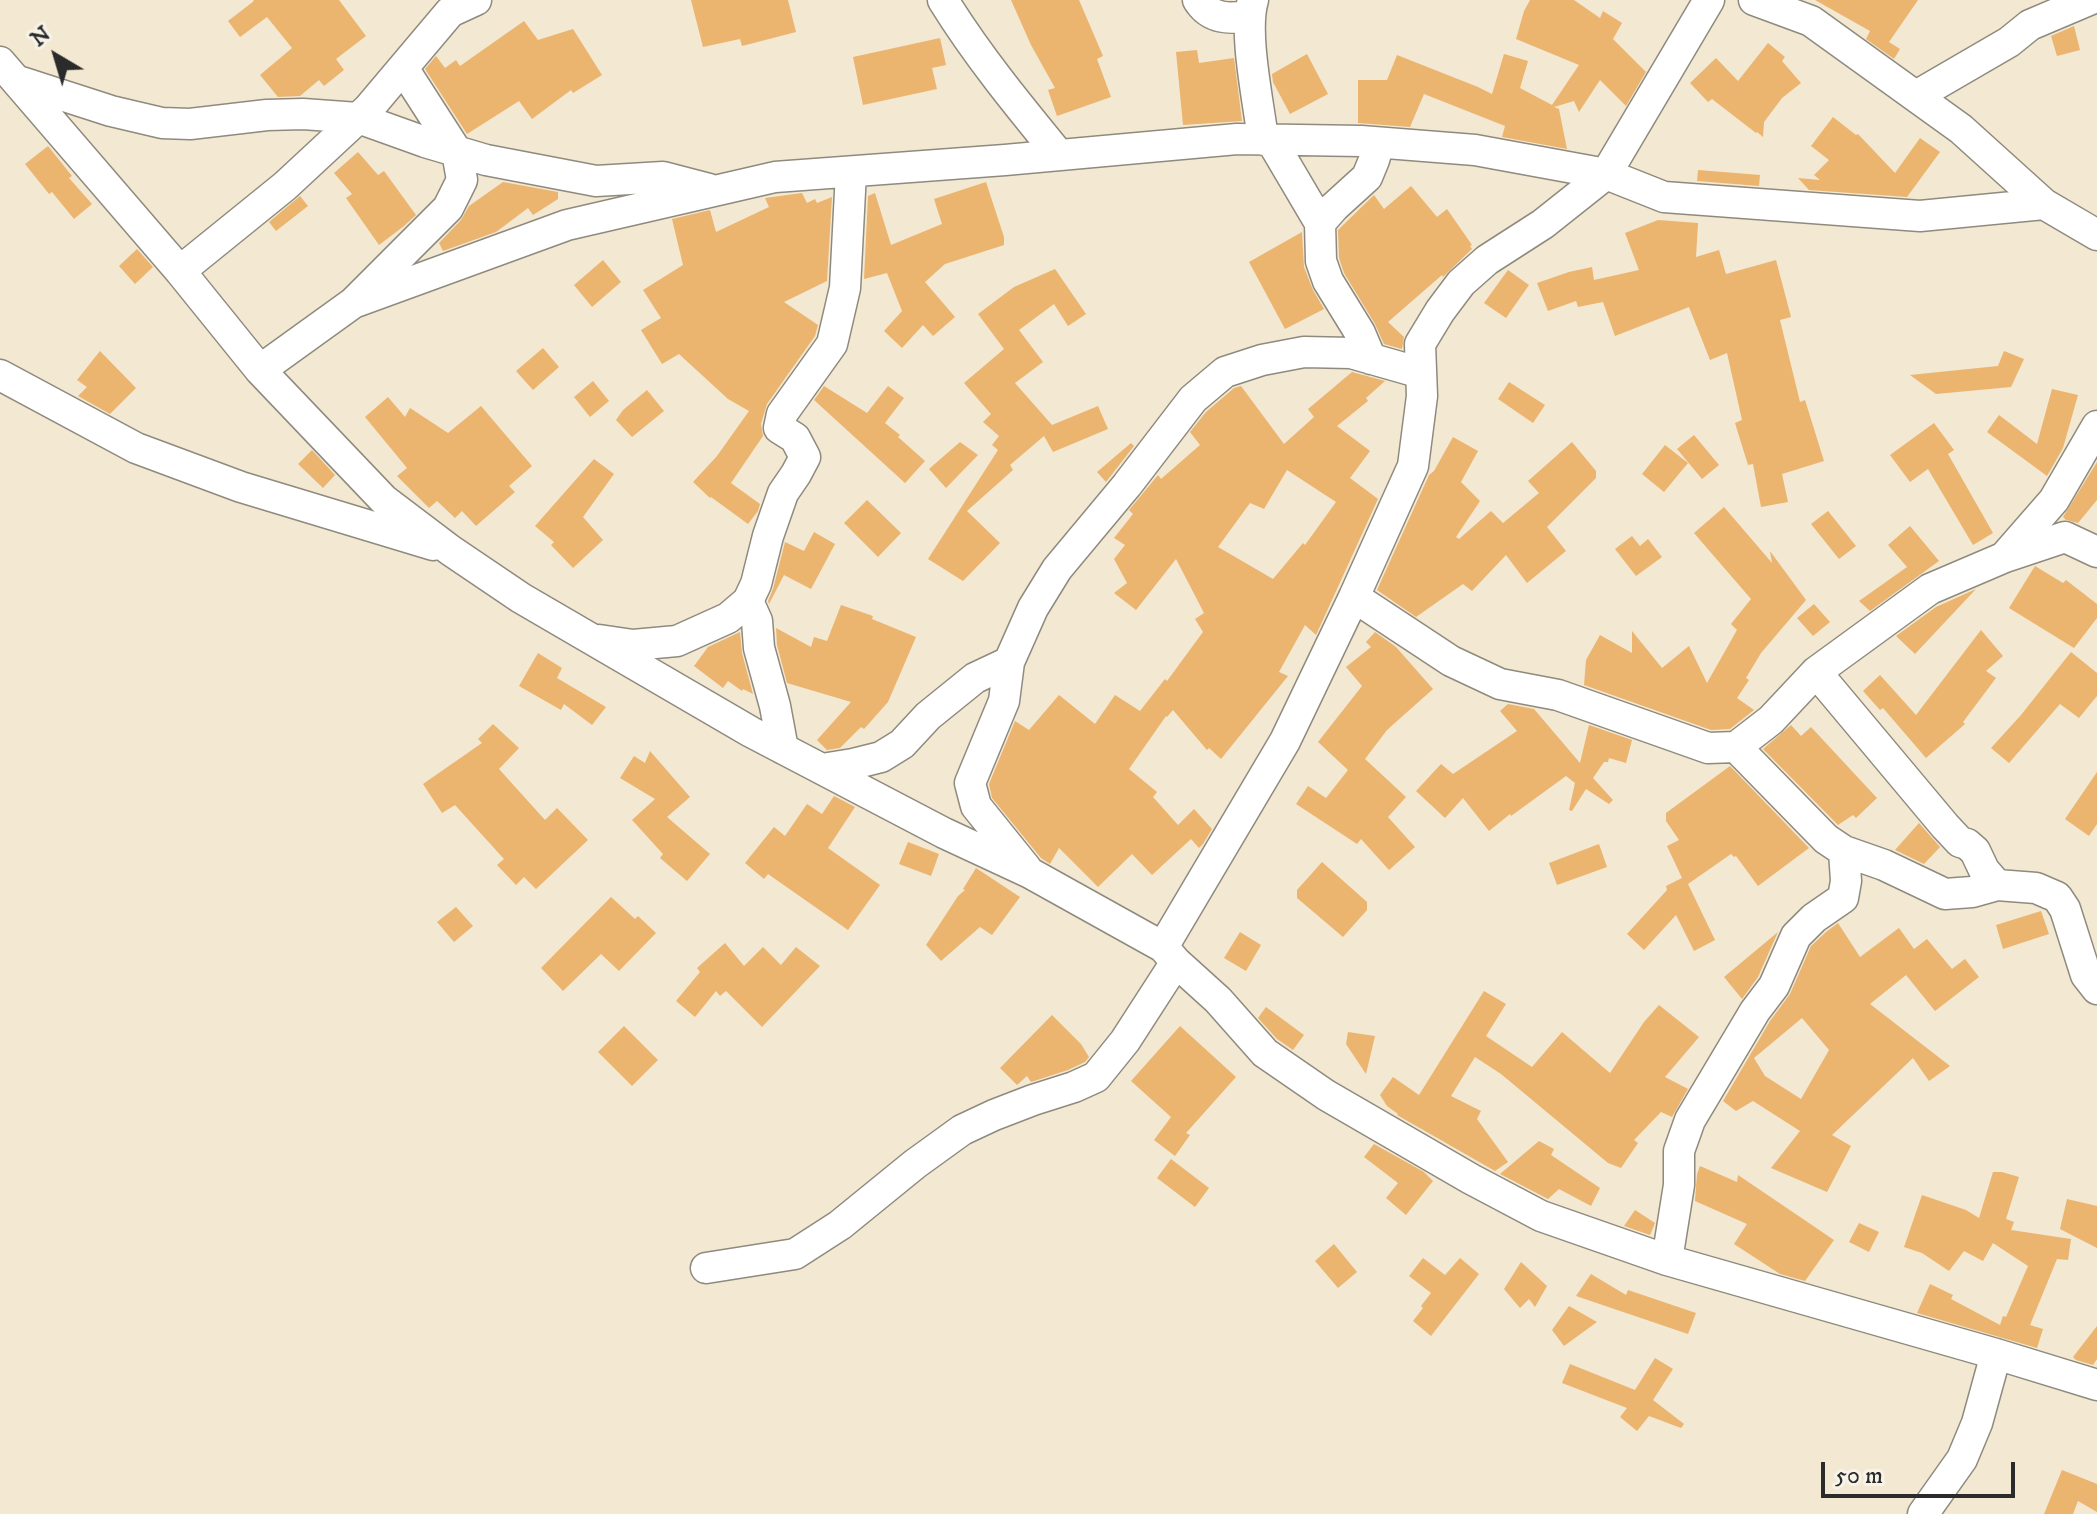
<!DOCTYPE html>
<html>
<head>
<meta charset="utf-8">
<style>
  body { margin:0 }
  #map { position:relative; width:2097px; height:1514px; overflow:hidden; background:#f3e8d2; font-family:"IM FELL DW Pica",serif }
  canvas { display:block }
  .north { position:absolute; left:16px; top:16px; width:80px; height:80px; -webkit-text-stroke:6px #f7f3e8; paint-order:stroke; rotate:322deg; font-size:22px; font-weight:700; line-height:32px; text-align:center; color:#2b2b2b }
  .north::after { content:''; display:block; margin:auto; width:28px; height:36px; background:#2b2b2b; clip-path:polygon(50% 0,100% 100%,50% 72%,0 100%) }
  .scale { position:absolute; left:1821px; top:1462px; width:194px; height:36px; box-sizing:border-box; border:4px solid #2b2b2b; border-top:0; padding-left:10px; font-size:24px; line-height:28px; white-space:nowrap; color:#2b2b2b; -webkit-text-stroke:6px #f7f3e8; paint-order:stroke }
</style>
</head>
<body>
<div id="map">
<canvas width="2097" height="1514"></canvas>
<div class="north">N</div>
<div class="scale">50 m</div>
</div>
<script>
const ctx = document.querySelector('canvas').getContext('2d');
ctx.lineJoin = 'round';
function fill(path, color) { ctx.fillStyle = color; ctx.fill(path, 'evenodd'); }
function trace(path, color, width, dash) { ctx.strokeStyle = color; ctx.lineWidth = width; ctx.lineCap = dash ? 'butt' : 'round'; ctx.setLineDash(dash || []); ctx.stroke(path); }
const building = new Path2D(`
  M253 0H339L366 36 336 59 344 70 324 86 319 80 300 96 278 97 260 75 292 48 267 17 240 37 228 21 254 1Z
  M691 0H788L796 32 742 46 740 39 703 47Z
  M1011 0H1079L1103 56 1097 59 1111 97 1057 116 1048 90 1055 88 1031 45Z
  M1530 0H1574L1600 18 1603 11 1622 23 1613 39 1646 72 1626 106 1600 80 1579 112 1574 101 1554 107 1559 109 1567 149 1502 137 1505 126 1424 94 1410 127 1358 123V80H1387L1397 55 1478 87 1492 94 1504 54 1528 61 1520 88 1552 105 1579 65 1516 39 1524 11Z
  M1815 0H1918L1889 42 1900 49 1894 59 1866 39 1870 31Z
  M524 21 538 40 573 29 602 75 573 93 571 90 532 119 519 101 467 134 425 69 436 56 445 68 456 60 460 66Z
  M2074 26 2080 50 2057 56 2051 36Z
  M940 38 946 65 932 68 937 89 863 105 853 57Z
  M1768 43 1785 57 1782 61 1801 83 1782 98 1764 122 1763 137 1757 132 1756 133 1712 99 1708 102 1690 83 1716 58 1738 81Z
  M1197 50 1199 63 1234 58 1242 121 1183 125 1176 52Z
  M1307 54 1328 94 1290 114 1273 82 1272 74Z
  M1833 117 1856 135 1858 134 1895 173 1920 138 1940 152 1907 197 1809 190 1798 178 1820 180 1814 175 1829 160 1811 146Z
  M48 146 72 176 69 178 92 204 74 219 52 192 49 194 25 164Z
  M358 152 378 175 384 171 416 215 404 226 379 245 346 198 352 194 334 173Z
  M1698 170 1760 175 1759 186 1697 181Z
  M503 182 558 192V199L533 215 528 208 496 232 443 251 439 243 461 220 469 206Z
  M986 182 1004 237V245L945 264 925 282 955 317 933 336 923 325 902 348 884 331 902 311 887 273 864 279 868 196 875 193 891 245 942 224 934 199Z
  M1411 186 1437 217 1447 209 1472 245 1470 246 1472 249 1443 277 1442 275 1388 322 1404 337 1402 349 1384 344 1375 324 1344 273 1339 258 1338 230 1374 195 1384 209Z
  M802 193 807 203 815 199 817 203 832 197 827 281 784 302 818 325 815 336 767 404 761 424 763 436 731 483 760 504 758 511 748 524 711 497 710 498 693 482 717 456 749 411 728 399 679 354 662 364 641 330 661 318 643 290 683 265 672 219 710 210 716 232 769 207 765 198Z
  M300 196 308 206 276 231 269 222Z
  M1658 220 1698 223 1696 257 1719 250 1726 274 1776 260 1791 317 1780 320 1800 402 1805 400 1824 461 1782 474 1788 502 1761 507 1753 464 1748 465 1735 423 1742 420 1727 353 1710 360 1689 307 1615 336 1603 302 1578 307 1576 301 1548 311 1537 283 1569 272 1592 267 1594 280 1639 270 1625 233Z
  M1302 232 1304 267 1313 290 1324 309 1285 329 1249 262Z
  M137 249 153 267 135 284 119 266Z
  M603 260 621 282 592 307 574 285Z
  M1055 269 1086 314 1068 326 1054 304 1019 330 1043 362 1015 383 1052 425 1098 406 1108 429 1053 452 1044 436 1010 465 1013 470 967 511 1000 543 963 581 928 559 998 450 992 445 999 436 983 422 991 414 964 383 1004 349 978 314 1014 287Z
  M1508 270 1529 285 1506 318 1484 303Z
  M543 348 559 367 533 390 516 371Z
  M100 351 136 388 110 414 78 396 87 387 77 380Z
  M2004 351 2024 359 2011 387 1936 394 1910 375 1998 366Z
  M1352 372 1385 381 1366 398 1368 401 1337 426 1370 451 1350 478 1378 499 1316 635 1305 625 1279 672 1288 676 1221 759 1209 748 1207 750 1173 710 1167 717 1166 716 1129 769 1157 792 1153 797 1178 825 1194 809 1212 829 1203 844 1199 848 1191 839 1152 875 1132 854 1098 887 1059 848 1050 864 1041 858 992 798 989 784 1015 721 1029 730 1059 695 1095 724 1115 695 1140 711 1165 679 1167 681 1203 632 1195 619 1204 613 1176 559 1136 610 1114 593 1127 583 1114 559 1125 545 1114 538 1133 514 1129 510 1158 475 1161 479 1200 445 1190 432 1206 412 1234 388 1241 386 1284 444 1314 417 1308 409ZM1287 470 1336 502 1305 545 1303 543 1273 579 1218 547 1250 503 1264 509Z
  M593 381 609 401 590 417 574 397Z
  M1509 382 1545 405 1533 423 1498 399Z
  M824 386 867 413 888 386 904 398 885 423 900 435 898 437 925 461 905 483 814 400Z
  M2052 389 2078 395 2063 448 2047 476 1987 432 1999 415 2037 444Z
  M647 390 664 411 632 437 616 420 623 410Z
  M388 397 405 417 410 408 448 433 481 406 532 466 509 486 515 492 476 526 462 511 455 518 437 501 429 508 397 476 407 468 365 417Z
  M1934 423 1954 450 1948 454 1993 533 1973 545 1928 469 1910 482 1890 455Z
  M1694 435 1719 465 1702 479 1677 449Z
  M1453 437 1478 451 1461 482 1480 501 1456 537 1459 539 1491 511 1503 523 1539 493 1528 481 1572 442 1596 471V478L1547 527 1566 551 1527 583 1506 555 1472 591 1463 584 1416 617 1377 590 1429 475 1434 471Z
  M960 442 978 455 946 488 929 469Z
  M1131 443 1134 446 1106 482 1097 472Z
  M1665 445 1688 463 1664 492 1642 474Z
  M312 450 335 475 323 488 298 464Z
  M594 459 614 474 583 517 603 540 573 568 551 545 554 542 535 526Z
  M2097 462V500L2078 523 2066 520 2063 517Z
  M867 500 901 533 878 557 844 523Z
  M1724 507 1772 563 1770 551 1806 600 1761 653 1746 678 1749 680 1737 698 1754 710 1730 729 1711 730 1584 685 1586 660 1600 635 1632 653V631L1662 668 1689 646 1707 683 1737 630 1731 624 1751 599 1694 533Z
  M1828 511 1856 546 1839 559 1811 524Z
  M1910 526 1939 561 1870 611 1859 601 1907 567 1888 545Z
  M814 532 835 544 811 589 784 575 769 604 768 601 773 589 785 542 804 551Z
  M1632 536 1640 546 1648 539 1662 557 1636 576 1615 549Z
  M2035 566 2063 583 2066 580 2097 604V618L2074 648 2009 608Z
  M1976 589 1915 654 1896 636 1936 607Z
  M1814 604 1830 622 1813 636 1797 618Z
  M841 605 873 616 872 619 916 637 888 702 864 729 861 727 840 748 827 750 817 740 851 702 787 683 777 645 776 628 811 647 814 637 827 641Z
  M1981 630 2003 656 1986 671 1996 678 1963 722 1965 724 1926 758 1883 708 1880 710 1863 691 1880 675 1916 715Z
  M740 632 742 653 753 694 743 689 742 691 728 681 723 688 694 666 708 647Z
  M1375 632 1396 647 1433 689 1387 730 1365 759 1406 797 1388 817 1415 847 1389 870 1361 839 1357 844 1296 804 1308 786 1326 798 1348 770 1318 742 1362 686 1346 667 1371 647 1366 642Z
  M2071 652 2097 673V696L2079 718 2060 704 2009 763 1991 748 2021 715Z
  M538 653 562 668 557 678 606 707 592 725 564 704 561 710 519 686Z
  M1508 704 1534 709 1580 763 1589 725 1632 740 1626 763 1609 758 1608 762H1604L1593 778 1613 800 1609 804 1586 789 1572 811 1569 810 1575 783 1566 776 1511 816 1510 814 1489 831 1463 798 1445 818 1416 791 1441 764 1453 774 1517 731 1500 711Z
  M493 724 519 748 499 769 545 820 557 808 588 840 536 889 524 877 516 885 497 865 504 859 455 805 442 813 423 784 482 743 478 739Z
  M1791 725 1801 736 1811 727 1877 798 1856 818 1853 815 1838 825 1763 749Z
  M650 751 690 797 667 817 710 854 687 881 660 858 663 854 632 820 655 799 620 778 634 756 645 763Z
  M1730 766 1809 848 1758 886 1736 856 1734 857 1731 854 1688 884 1715 940 1694 951 1676 915 1644 950 1627 934 1667 890 1666 886 1682 878 1667 846 1679 840 1666 821V813Z
  M2097 772V824L2089 836 2065 819Z
  M834 796 855 807 828 848 880 885 848 930 768 874 764 879 745 863 774 827 785 836 807 804 822 814Z
  M1919 823 1940 847 1924 864 1895 850Z
  M908 842 939 854 931 876 899 864Z
  M1599 844 1607 867 1557 885 1549 863Z
  M1322 862 1367 902V910L1343 937 1297 898V890Z
  M976 868 1020 897 992 935 980 927 941 961 926 945 958 896 965 890 963 889Z
  M611 897 635 919 638 916 656 933 619 971 601 954 563 991 541 968Z
  M456 907 473 926 454 942 437 922Z
  M2041 911 2049 934 2003 949 1996 925Z
  M1838 923 1860 957 1899 928 1914 949 1927 939 1952 969 1965 959 1979 977 1935 1011 1906 975 1870 1004 1950 1066 1929 1081 1913 1058 1832 1135 1851 1146 1827 1192 1771 1168 1800 1131 1753 1101 1736 1111 1723 1101 1770 1021 1790 994 1811 946 1826 932ZM1802 1018 1829 1050 1801 1099 1765 1076 1754 1058Z
  M1240 932 1261 945 1246 971 1224 958Z
  M1778 932 1758 977 1742 999 1724 977Z
  M725 943 744 966 763 947 781 965 796 947 820 966 762 1027 726 991 720 996 716 991 695 1017 676 1001 700 972 697 968Z
  M1484 991 1506 1004 1486 1036 1532 1067 1562 1032 1610 1073 1644 1022 1659 1005 1699 1037 1665 1077 1688 1089 1672 1117 1661 1112 1634 1140 1638 1143 1621 1168 1608 1163 1501 1074 1475 1057 1451 1096 1481 1111 1477 1119 1508 1162 1495 1171 1397 1115 1398 1114 1387 1106 1380 1095 1393 1077 1419 1095Z
  M1266 1007 1304 1035 1293 1050 1277 1039 1258 1018Z
  M1052 1015 1081 1044 1089 1057 1085 1062 1068 1070 1031 1082 1027 1076 1017 1085 1000 1068Z
  M624 1026 658 1060 632 1086 598 1052Z
  M1180 1026 1236 1077 1186 1133 1190 1135 1175 1156 1154 1140 1171 1117 1131 1081Z
  M1348 1032 1375 1036 1366 1074 1346 1044Z
  M1539 1141 1554 1149 1551 1155 1600 1188 1591 1206 1559 1189 1548 1199 1500 1174Z
  M1374 1144 1424 1172 1433 1181 1406 1215 1386 1198 1398 1183 1364 1157Z
  M1171 1159 1209 1188 1195 1207 1157 1178Z
  M1700 1166 1737 1182 1738 1175 1834 1240 1805 1281 1780 1274 1734 1244 1747 1224 1695 1201 1697 1174Z
  M1993 1172H2002L2019 1177 2006 1219 2014 1222 2011 1230 2071 1239 2068 1260 2057 1259 2030 1325 2043 1329 2037 1348 1917 1313 1930 1284 1953 1295 1951 1299 2000 1325 2003 1316 2006 1317 2028 1266 1993 1243 1983 1261 1964 1251 1949 1271 1922 1253 1904 1247 1922 1195 1966 1210 1979 1218Z
  M2067 1199 2097 1206V1248L2060 1229Z
  M1635 1210 1655 1223 1650 1235 1624 1226Z
  M1859 1223 1879 1232 1869 1252 1849 1242Z
  M1334 1244 1357 1272 1338 1288 1315 1261Z
  M1423 1258 1445 1275 1460 1258 1479 1274 1431 1336 1413 1321 1423 1308 1421 1306 1431 1293 1409 1276Z
  M1521 1262 1547 1286 1535 1307 1529 1299 1520 1308 1504 1289Z
  M1591 1274 1626 1295 1628 1290 1696 1313 1688 1334 1576 1296Z
  M1569 1306 1597 1322 1564 1346 1552 1330Z
  M2097 1326V1359L2093 1365 2076 1360 2073 1357Z
  M1655 1358 1673 1369 1653 1400 1684 1424 1681 1428 1649 1416 1637 1431 1620 1417 1627 1408 1562 1383 1570 1364 1635 1390Z
  M2062 1470 2097 1484V1512L2078 1501 2073 1514H2044Z`);
const minor = new Path2D(`
  M943 0C977 55 1018 105 1059 155
  M1198 0C1210 19 1230 20 1250 15
  M1253 0C1243 33 1259 104 1263 140
  M1754 0 1811 21 1961 129 2044 204 2097 235
  M0 62 180 271 260 370 384 500 450 550 521 598 751 732 944 833 1030 873 1163 947 1176 962 1218 1000 1265 1053 1326 1095 1471 1179 1541 1216 1667 1260 1996 1354 2097 1385
  M18 81 111 111 162 123 190 124 267 115 303 114 358 118 425 142 486 160 596 181 663 177 709 189
  M1916 96 2009 42 2030 25 2089 0
  M1271 140 1320 223 1321 261 1328 281 1360 333 1371 359
  M1320 223 1334 207 1367 177 1374 160 1379 143
  M180 271 285 186 369 108 450 12 476 0
  M353 303 567 225 775 177 1005 160 1237 139 1361 141 1475 150 1606 174 1664 197 1920 216 2044 204
  M260 370 353 303 448 208 462 180 457 152 403 68
  M0 375 136 448 241 487 433 545
  M2006 555 2054 500 2097 426
  M1354 597 1451 661 1500 684 1558 695 1708 748 1736 747 1771 720 1816 672 1930 589 2005 557 2065 537 2097 552
  M748 601 757 621 759 648 775 706 783 749
  M599 640 633 645 677 641 728 618 748 601 756 584 768 536 783 493 796 474 805 457 795 438 779 428 782 414 832 344 845 288 851 172
  M1816 672 1945 826 1960 842 1967 844 1975 851 1984 870 1997 885
  M1736 747 1826 839 1844 851 1884 865 1945 894 1972 892 1997 885 2036 888 2057 897 2065 909 2086 975 2097 989
  M822 769 853 764 881 757 902 744 928 716 975 678 1009 662
  M1026 868 976 806 970 783 1004 701 1009 662 1033 608 1057 569 1127 485 1193 399 1225 372 1262 360 1304 352 1351 353 1421 373
  M1163 947 1285 741 1354 597 1413 466 1422 396 1420 344 1440 311 1461 283 1487 260 1543 224 1606 174 1709 0
  M1667 1260 1679 1185V1151L1690 1120 1755 1011 1774 986 1796 936 1814 918 1843 898 1846 881 1844 851
  M706 1268 795 1254 840 1225 915 1164 962 1130 994 1115 1033 1100 1074 1087 1096 1077 1125 1041 1176 962
  M1923 1514 1962 1459 1977 1423 1996 1354`);
fill(building, '#ebb46f');
trace(minor, '#8f8a7e', 33);
trace(minor, '#fff', 30);
</script>
</body>
</html>
